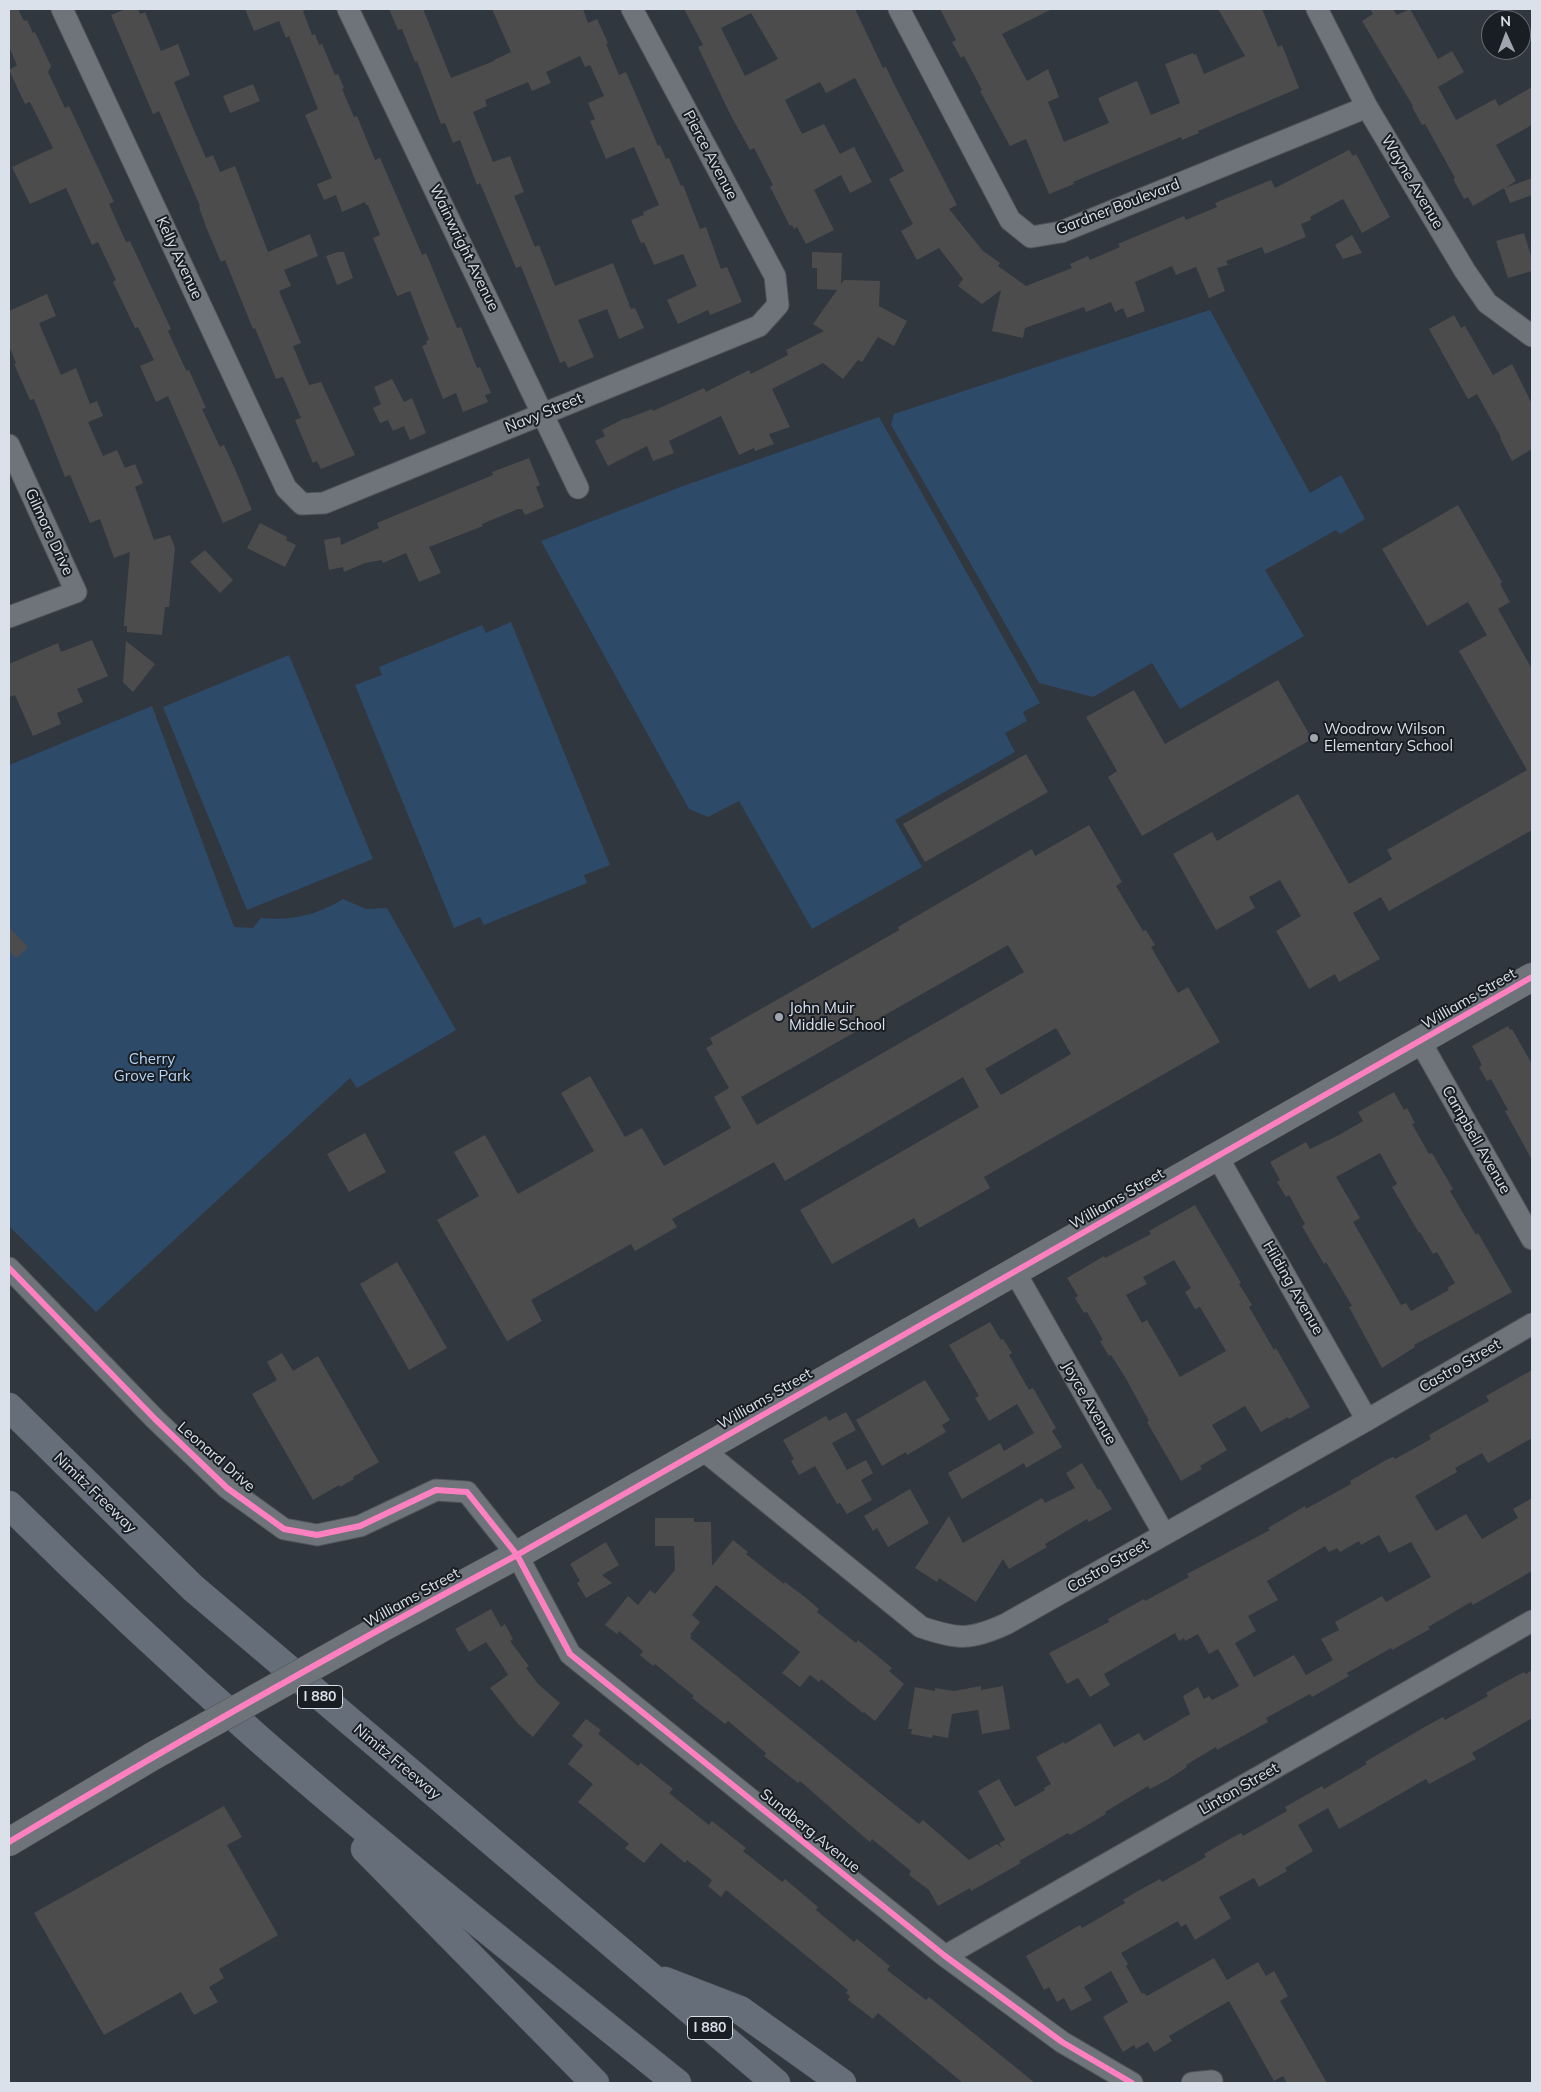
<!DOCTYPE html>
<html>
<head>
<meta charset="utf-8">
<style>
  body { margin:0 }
  #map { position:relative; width:1541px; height:2092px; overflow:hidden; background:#31373e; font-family:Mulish,sans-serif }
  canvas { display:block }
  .frame { position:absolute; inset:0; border:10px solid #dae1ea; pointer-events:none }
  .north { position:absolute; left:1481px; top:10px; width:50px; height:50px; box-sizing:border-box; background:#181e24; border:1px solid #666c73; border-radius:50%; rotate:358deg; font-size:14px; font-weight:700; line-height:20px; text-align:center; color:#dae1ea }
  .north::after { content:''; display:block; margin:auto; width:18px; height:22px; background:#9fa6ae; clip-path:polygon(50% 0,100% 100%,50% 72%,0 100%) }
</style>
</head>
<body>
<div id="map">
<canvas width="1541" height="2092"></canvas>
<div class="frame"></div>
<div class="north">N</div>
</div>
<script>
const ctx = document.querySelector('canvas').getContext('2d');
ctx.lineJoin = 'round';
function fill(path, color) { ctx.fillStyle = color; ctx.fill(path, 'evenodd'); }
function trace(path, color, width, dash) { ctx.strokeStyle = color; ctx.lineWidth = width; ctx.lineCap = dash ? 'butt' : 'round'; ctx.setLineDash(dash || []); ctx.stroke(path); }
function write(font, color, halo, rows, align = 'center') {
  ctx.font = font + ' Mulish,sans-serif'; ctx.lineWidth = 4; ctx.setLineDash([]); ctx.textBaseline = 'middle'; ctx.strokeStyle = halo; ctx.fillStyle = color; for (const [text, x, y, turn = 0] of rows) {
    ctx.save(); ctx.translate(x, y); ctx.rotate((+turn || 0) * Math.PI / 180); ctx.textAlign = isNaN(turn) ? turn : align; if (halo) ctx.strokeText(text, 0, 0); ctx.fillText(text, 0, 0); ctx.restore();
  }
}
const green = new Path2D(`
  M1210 310 1310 493 1341 475 1365 519 1340 534 1336 530 1265 570 1304 636 1180 709 1152 663 1093 697 1039 683 891 425 894 414Z
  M879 417 1040 703 1023 712 1027 721 1005 733 1015 752 895 820 922 867 812 929 739 801 708 817 689 809 541 541 683 486Z
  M511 622 610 865 584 875 587 883 484 925 480 917 454 928 355 685 382 675 379 667 482 625 486 633Z
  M289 655 373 859 247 910 163 707Z
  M152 706 234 927 253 928 261 918C292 921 317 915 343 899L366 909 387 908 456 1030 357 1088 350 1078 96 1312 9 1226V765Z`);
const building = new Path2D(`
  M9 9H18L24 21 27 20 33 33 35 32 51 66 48 72 65 108 69 106 107 187 114 202 109 204 126 242 130 241 171 329 168 331 185 368 187 371 189 370 206 408 202 409 220 447 224 445 235 469 252 510 223 523 168 396 156 402 140 366 154 360 138 327 135 328 113 282 116 280 98 242 92 245 66 188 30 204 12 167 53 148 30 102 25 104 9 70 17 65 9 47Z
  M126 9H138L140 14 145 12 161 51 178 44 190 75 174 82 187 114 206 158 213 155 220 172 235 166 268 252 310 234 318 256 284 270 291 286 279 291 301 343 293 346 309 385 321 382 355 455 321 469 317 461 313 463 295 420 301 418 288 388 283 377 276 379 255 328 253 329 225 260 221 262 206 227 199 207 200 206 159 111 153 114 111 15Z
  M245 9H307L303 11 312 35 315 34 319 45 322 44 335 75 338 74 344 88 342 89 354 117 357 116 375 160 380 158 417 243 422 255 426 253 457 328 461 327 477 368 480 367 491 393 485 395 488 402 463 412 456 393 443 399 422 346 427 344 426 341 429 340 410 291 397 296 373 238 380 235 368 205H366L365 202 342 212 336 195 324 200 317 184 332 178 305 115 318 109 289 36 286 38 279 21 254 31Z
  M389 9H423L451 78 494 61V60L511 52 492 9H583L588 23 597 19 608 43 606 44 619 75 626 72 658 146 660 145 666 159 669 158 681 186 683 185 700 229 706 227 721 269 727 267 742 302 710 315 708 310 678 324 667 300 697 286 683 254 654 265 644 242 641 243 631 220 644 215 643 212 659 205 634 147 606 159 590 121 595 119 588 103 604 96 590 65 585 67 580 56 546 72 551 83 532 91 528 82 485 100 487 106 473 112 493 162 510 156 524 192 514 196 535 247 539 245 555 286 613 263 631 309 635 308 644 328 619 339 607 309 578 320 594 357 568 368 565 361 560 363 521 266 516 268 480 183 477 185 460 140 453 143 445 123 441 124 417 61 415 62 402 29 398 30Z
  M684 9H855L883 68 886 67 895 86 957 205 949 209 983 251 1000 263 998 266 1026 286 1072 268 1070 264 1088 256 1090 260 1120 247 1118 244 1184 216 1186 220 1217 207 1215 203 1271 180 1275 188 1349 150 1353 156 1356 154 1390 217 1362 233 1343 199 1310 217 1311 220 1301 224 1306 237 1265 254 1262 247 1226 261 1228 265 1217 268 1225 291 1209 298 1196 267 1176 275 1172 266 1135 282 1145 311 1127 318 1123 308 1115 312 1111 302 1086 312 1084 307 1025 328 1023 338 992 331 1001 290 982 304 958 286 963 279 939 248 917 260 901 231 913 224 889 179 904 171 855 78 826 93 820 82 785 100 802 134 824 124 840 154 854 147 872 182 850 193 841 175 814 190 834 230 806 244 797 227 794 229 792 225 790 226 770 187 773 185 754 148 750 150 731 116 698 47 703 45ZM751 13 778 59 745 76 721 28Z
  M940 9H1052L1002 34 1027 81 1048 69 1059 97 1048 102 1064 142 1109 123 1098 98 1137 81 1151 115 1180 103 1165 64 1193 53 1194 55 1196 54 1204 74 1245 56 1218 9H1262L1278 47 1282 45 1299 88 1198 131 1199 133 1182 140 1181 137 1073 182 1074 184 1049 194 1026 139 1010 146 980 91 982 90 964 56 961 58 952 42 956 40Z
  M1370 9H1393L1397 15 1410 9 1438 59 1452 51 1464 72 1438 87 1456 120 1495 99 1499 106 1532 87V125L1496 145 1516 181 1505 188 1532 178V195L1510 203 1504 188 1473 206 1468 197 1464 199 1453 179 1455 178 1425 124 1422 125 1412 107 1413 106 1362 21 1373 14Z
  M253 84 260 101 230 113 223 96Z
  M1524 233 1532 259V271L1508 278 1496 241Z
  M1352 235 1362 253 1343 259 1335 245Z
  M338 252H344L353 278 337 285 326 256Z
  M812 252 842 253 841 284 844 280 880 281 879 306 907 321 894 346 878 337 862 362 858 360 843 379 823 363 772 389 790 427 769 434 774 444 755 451 754 448 739 455 721 416 669 441 674 453 653 461 647 446 608 466 595 441 605 436 602 430 625 418 626 419 652 409 653 411 704 388 706 392 749 370 751 374 788 355 786 350 824 331 813 324 837 290 817 289V268H812Z
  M47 294 56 316 39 323 61 375 76 368 90 404 97 401 103 416 88 422 103 456 117 450 125 468 135 464 143 483 135 487 154 540 170 535 175 548 169 607H165L162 635 127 632V626H124V622L130 552 114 558 100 519 90 523 70 475 65 477 34 399 30 400 14 364 16 363 9 346V311Z
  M1454 315 1461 328 1465 326 1493 375 1512 364 1532 404V449L1512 461 1500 438 1501 437 1477 394 1468 399 1429 329Z
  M392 379 404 402 412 398 426 433 410 440 404 426 393 431 388 420 380 423 373 408 381 404 374 387Z
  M529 458 540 485 536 487 544 507 525 515 522 509H518L482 524 483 526 429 547 441 573 419 582 406 553 383 563 382 560 365 563 344 572 343 567 329 570 324 540 340 537 341 545 379 528 377 523 493 475 492 472Z
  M1458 505 1502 582 1500 584 1510 602 1498 609 1532 669V830L1389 911 1381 897 1353 913 1380 959 1339 982 1335 974 1309 989 1276 931 1301 916 1280 880 1249 897 1255 908 1216 930 1173 854 1212 832 1217 841 1298 794 1349 884 1392 859 1387 850 1527 770 1459 651 1487 635 1468 602 1427 626 1382 549Z
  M260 523 287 537 286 540 296 545 285 567 247 548Z
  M205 550 233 580 220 593 190 562Z
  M92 640 108 676 77 689 83 702 57 713 61 724 33 736 15 695 9 697V664L58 643 61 652Z
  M126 641 155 664 133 692 123 682Z
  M1278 680 1312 739 1142 836 1108 777 1117 771 1086 717 1134 690 1165 744Z
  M1026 754 1048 792 925 862 903 824Z
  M1089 825 1122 882 1116 886 1143 931 1146 930 1155 945 1151 947 1178 993 1188 987 1220 1042 984 1177 990 1188 919 1228 914 1218 832 1264 800 1210 979 1107 963 1077 785 1181 774 1162 672 1219 677 1227 635 1251 631 1244 531 1300 542 1321 507 1341 437 1220 479 1196 454 1152 485 1135 518 1194 594 1151 561 1093 590 1076 625 1137 642 1128 664 1166 731 1128 714 1097 729 1088 706 1048 713 1044 710 1038 894 933 899 930 898 927 1032 849 1035 856ZM1008 945 1024 972 757 1125 741 1097ZM1056 1028 1071 1054 1001 1095 985 1069Z
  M9 927 28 947 16 958 9 951Z
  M1508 1026 1510 1030 1512 1029 1532 1064V1160L1505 1111 1508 1110 1491 1079 1487 1081 1479 1067 1482 1065 1472 1046Z
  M1394 1092 1404 1110 1407 1108 1415 1123 1412 1124 1429 1154 1432 1153 1453 1189 1450 1191 1476 1235 1478 1233 1512 1292 1414 1345 1415 1347 1382 1368 1349 1307 1352 1306 1326 1262 1324 1264 1310 1240 1302 1226 1305 1224 1289 1195 1286 1197 1277 1182 1280 1180 1270 1162 1306 1142 1310 1149 1339 1135 1363 1121 1358 1112ZM1380 1153 1397 1184 1392 1187 1419 1233 1420 1232 1433 1254 1437 1252 1455 1283 1447 1288 1449 1290 1411 1311 1406 1303 1401 1305 1353 1222 1360 1218 1336 1177Z
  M365 1133 386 1172 349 1192 327 1154Z
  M1195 1205 1241 1283 1239 1284 1252 1305 1249 1307 1274 1350 1276 1348 1310 1407 1289 1419 1288 1417 1261 1432 1245 1406 1212 1425 1227 1450 1200 1466 1202 1469 1181 1481 1147 1422 1149 1421 1125 1377 1111 1355 1109 1356 1100 1341 1103 1340 1087 1312 1084 1313 1075 1298 1078 1296 1067 1278 1104 1256 1105 1258 1151 1234 1149 1231ZM1174 1260 1191 1288 1185 1292 1195 1309 1200 1307 1226 1351 1180 1377 1147 1320 1142 1323 1126 1295 1147 1284 1143 1277Z
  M397 1262 447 1348 409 1370 360 1284Z
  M990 1322 1001 1340 1003 1339 1012 1353 1009 1355 1029 1390 1033 1388 1056 1428 1052 1431 1062 1447 1026 1468 1024 1463 962 1499 948 1473 1000 1443 1004 1451 1034 1433 1017 1404 989 1421 975 1398 979 1396 949 1345Z
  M282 1353 293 1371 318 1356 379 1462 353 1477 354 1479 340 1487 339 1485 313 1500 252 1394 277 1380 267 1362Z
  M1532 1370V1438L1488 1463 1482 1453 1455 1468 1457 1472 1415 1496 1436 1531 1466 1514 1482 1539 1518 1518 1513 1509 1532 1498V1571L1473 1605 1471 1602 1428 1627 1430 1629 1392 1650 1391 1648 1347 1673 1349 1676 1326 1689 1312 1697 1310 1694 1266 1718 1268 1722 1217 1750 1216 1747 1186 1765 1187 1767 1167 1780 1150 1789 1148 1786 1105 1812 1106 1814 1084 1827 1070 1835 1068 1833 1019 1861 1021 1863 971 1891 970 1888 938 1906 929 1890 909 1875 911 1871 872 1839 870 1842 850 1825 800 1781 798 1783 778 1767 764 1756 766 1753 728 1721 725 1724 692 1698 694 1696 655 1664 653 1666 640 1655 643 1651 619 1631 617 1634 605 1625 628 1596 638 1605 650 1590 655 1594 675 1570 674 1546H655V1518H694V1522H711L712 1566 733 1540 748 1552 746 1554 784 1584 785 1582 806 1598 819 1609 817 1612 856 1643 858 1640 892 1668 889 1671 904 1684 875 1721 864 1712 863 1713 821 1679 819 1682 810 1675 800 1687 782 1673 800 1652 716 1585 692 1615 700 1622 690 1635 692 1636 690 1638 885 1797 919 1824 923 1820 969 1860 997 1844 1002 1848 999 1843 1005 1840 978 1791 999 1779 1015 1807 1045 1790 1044 1788 1051 1784 1036 1757 1064 1742 1065 1744 1100 1723 1114 1747 1139 1733 1144 1741 1190 1714 1183 1696 1198 1687 1204 1699 1209 1696 1212 1700 1239 1686 1218 1649 1209 1654 1198 1634 1185 1641 1184 1638 1179 1641 1175 1633 1104 1674 1110 1685 1090 1697 1078 1678 1067 1684 1049 1653 1109 1622 1108 1619 1144 1599 1145 1601 1189 1577 1187 1574 1270 1530 1268 1528 1305 1506 1306 1509 1351 1484 1350 1481 1386 1460 1393 1457 1395 1459 1431 1439 1429 1435 1489 1401 1486 1396ZM1379 1535 1389 1553 1411 1542 1431 1577 1386 1602 1382 1596 1335 1622 1339 1630 1321 1639 1333 1660 1306 1675 1294 1655 1254 1677 1235 1643 1256 1631 1248 1616 1278 1600 1267 1581 1325 1546 1329 1552 1337 1548 1340 1552 1359 1541 1361 1545Z
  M925 1380 950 1420 942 1425 946 1432 907 1455 906 1452 882 1466 856 1420Z
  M846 1412 856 1430 832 1443 847 1470 866 1460 873 1473 861 1480 872 1500 847 1514 840 1503 837 1504 815 1466 799 1475 791 1461 794 1459 783 1440 826 1416 829 1421Z
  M1082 1463 1098 1490 1100 1489 1112 1509 1089 1522 1087 1519 1045 1544 1047 1547 1009 1569 1003 1559 976 1602 939 1578 937 1582 915 1568 949 1516 963 1543 1042 1498 1045 1503 1075 1488 1066 1473Z
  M910 1489 929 1523 888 1547 877 1528 873 1531 864 1516Z
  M606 1542 619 1565 602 1575 612 1583 586 1598 577 1583 580 1581 570 1564Z
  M491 1609 501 1627 505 1624 513 1639 510 1641 529 1666 526 1668 538 1684 560 1703 533 1737 518 1724 490 1688 508 1675 500 1662 486 1642 469 1652 455 1629Z
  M1532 1670V1718L1472 1753 1476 1759 1429 1784 1426 1779 1339 1829 1328 1808 1298 1825 1313 1851 1285 1868 1287 1871 1259 1887 1254 1878 1219 1897 1231 1918 1195 1940 1186 1924 1181 1927 1178 1921 1121 1953 1128 1964 1126 1966 1142 1994 1144 1993 1147 1996 1214 1958 1227 1980 1258 1962 1266 1976 1274 1971 1288 1996 1280 2001 1327 2083H1287L1283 2076 1274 2081 1229 2001 1169 2036 1172 2041 1154 2052 1148 2042 1136 2049 1134 2045 1123 2052 1103 2017 1128 2002 1111 1971 1084 1987 1092 2000 1071 2011 1064 1998 1057 2002 1049 1987 1044 1990 1026 1956 1080 1925 1082 1928 1125 1903 1123 1900 1138 1891 1160 1879 1162 1882 1206 1857 1204 1854 1226 1841 1241 1833 1243 1836 1287 1811 1285 1807 1322 1786 1324 1789 1367 1764 1365 1762 1428 1725 1443 1717 1445 1720 1488 1696 1486 1693 1496 1687 1524 1672 1526 1674Z
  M981 1686V1690L1003 1686 1010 1729 982 1734 978 1710 952 1714 948 1738 933 1735 932 1738 911 1734 912 1729H908L915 1687 935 1691V1688L954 1691Z
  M586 1719 601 1730 598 1734 622 1753 638 1766 641 1763 673 1789 669 1793 709 1825 712 1821 746 1848 743 1851 782 1882 785 1879 798 1890 818 1907 816 1910 854 1942 857 1939 890 1966 887 1970 926 2000 929 1997 1035 2083H963L878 2013 873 2019 848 2000 850 1996 846 1993 848 1990 726 1890 721 1897 708 1886 712 1880 687 1860 685 1863 661 1843 644 1863 625 1848 629 1844 578 1802 593 1784 568 1764 583 1745 572 1736Z
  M224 1806 242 1837 227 1845 278 1935 219 1969 224 1978 209 1987 218 2002 194 2015 181 1992 104 2035 34 1913Z`);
const minor = new Path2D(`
  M62 9 286 488 302 504 324 503 759 326 778 305 775 276 632 9
  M348 9 578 488
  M899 9 1010 220 1031 237 1061 232 1367 107
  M1317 9 1367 107 1465 271 1487 303 1532 336
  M9 445 76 592 9 617
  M1420 1041 1532 1239
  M1217 1156 1367 1420
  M9 1268 155 1419 227 1488 284 1529 317 1535 360 1526 436 1490 467 1492 517 1555 570 1654 945 1956 1062 2042 1132 2083
  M1015 1272 1164 1534
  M702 1449 921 1627C958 1640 971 1640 1006 1624L1367 1420 1532 1324
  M945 1956 1532 1621
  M1192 2083 1212 2081`);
const tertiary = new Path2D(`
  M378 1630 517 1555 1532 977
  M9 1842 153 1756`);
const motorway = new Path2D(`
  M9 1407 193 1588 776 2083
  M9 1505C90 1585 173 1663 259 1739 395 1858 537 1970 677 2083
  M365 1849 595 2083
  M665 1981 740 2010 842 2083`);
const tertiaryBridge = new Path2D(`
  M153 1756 378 1630`);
const cycleway = new Path2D(`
  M9 1268 155 1419 227 1488 284 1529 317 1535 360 1526 436 1490 467 1492 517 1555 570 1654 945 1956 1062 2042 1132 2083
  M9 1842C176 1742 345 1647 517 1555L1532 977`);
const markers = [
  [1314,738,5,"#9fa6ae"],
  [779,1017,5,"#9fa6ae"]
];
const shields = [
  [320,1697,45],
  [710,2028,45]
];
const shieldNames = [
  ["I 880",320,1697],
  ["I 880",710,2028]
];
const streetNames = [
  ["Pierce Avenue",710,155,62],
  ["Wayne Avenue",1412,182,59],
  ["Gardner Boulevard",1118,207,-21],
  ["Wainwright Avenue",464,248,64],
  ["Kelly Avenue",179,258,65],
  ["Navy Street",544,413,-22],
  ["Gilmore Drive",49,532,65],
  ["Williams Street",1469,999,-30],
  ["Campbell Avenue",1476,1140,60],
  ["Williams Street",1117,1199,-30],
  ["Hilding Avenue",1293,1288,60],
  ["Castro Street",1460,1366,-30],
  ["Williams Street",765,1399,-30],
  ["Joyce Avenue",1089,1403,60],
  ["Leonard Drive",216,1457,41],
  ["Nimitz Freeway",95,1493,44],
  ["Castro Street",1108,1566,-30],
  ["Williams Street",412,1598,-29],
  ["Nimitz Freeway",397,1762,40],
  ["Linton Street",1239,1789,-30],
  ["Sundberg Avenue",810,1831,39]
];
const poiNames = [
  ["Woodrow Wilson",1324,729],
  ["Elementary School",1324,746],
  ["John Muir",789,1008],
  ["Middle School",789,1025]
];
const parkNames = [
  ["Cherry",152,1059],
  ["Grove Park",152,1076]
];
fill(green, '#2d4a69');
fill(building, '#4c4c4d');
trace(minor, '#50555c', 23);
trace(tertiary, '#50555c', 29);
trace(motorway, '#50555c', 29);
trace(minor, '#6f747a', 21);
trace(tertiary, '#6f747a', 28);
trace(motorway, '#666e79', 28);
trace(tertiaryBridge, '#50555c', 29, []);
trace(tertiaryBridge, '#6f747a', 28);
trace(cycleway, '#ff80c0', 6);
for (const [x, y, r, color] of markers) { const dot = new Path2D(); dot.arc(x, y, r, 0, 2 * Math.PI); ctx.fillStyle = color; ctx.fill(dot); trace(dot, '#181e24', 2); }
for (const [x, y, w] of shields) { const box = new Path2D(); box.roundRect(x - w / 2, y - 11.5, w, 23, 4); ctx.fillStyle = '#181e24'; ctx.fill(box); trace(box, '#dae1ea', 1); }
write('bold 14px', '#dae1ea', null, shieldNames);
write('15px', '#dae1ea', '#181e24', streetNames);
write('15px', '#dae1ea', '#181e24', poiNames, 'left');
write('15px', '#b9d5f5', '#181e24', parkNames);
</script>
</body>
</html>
